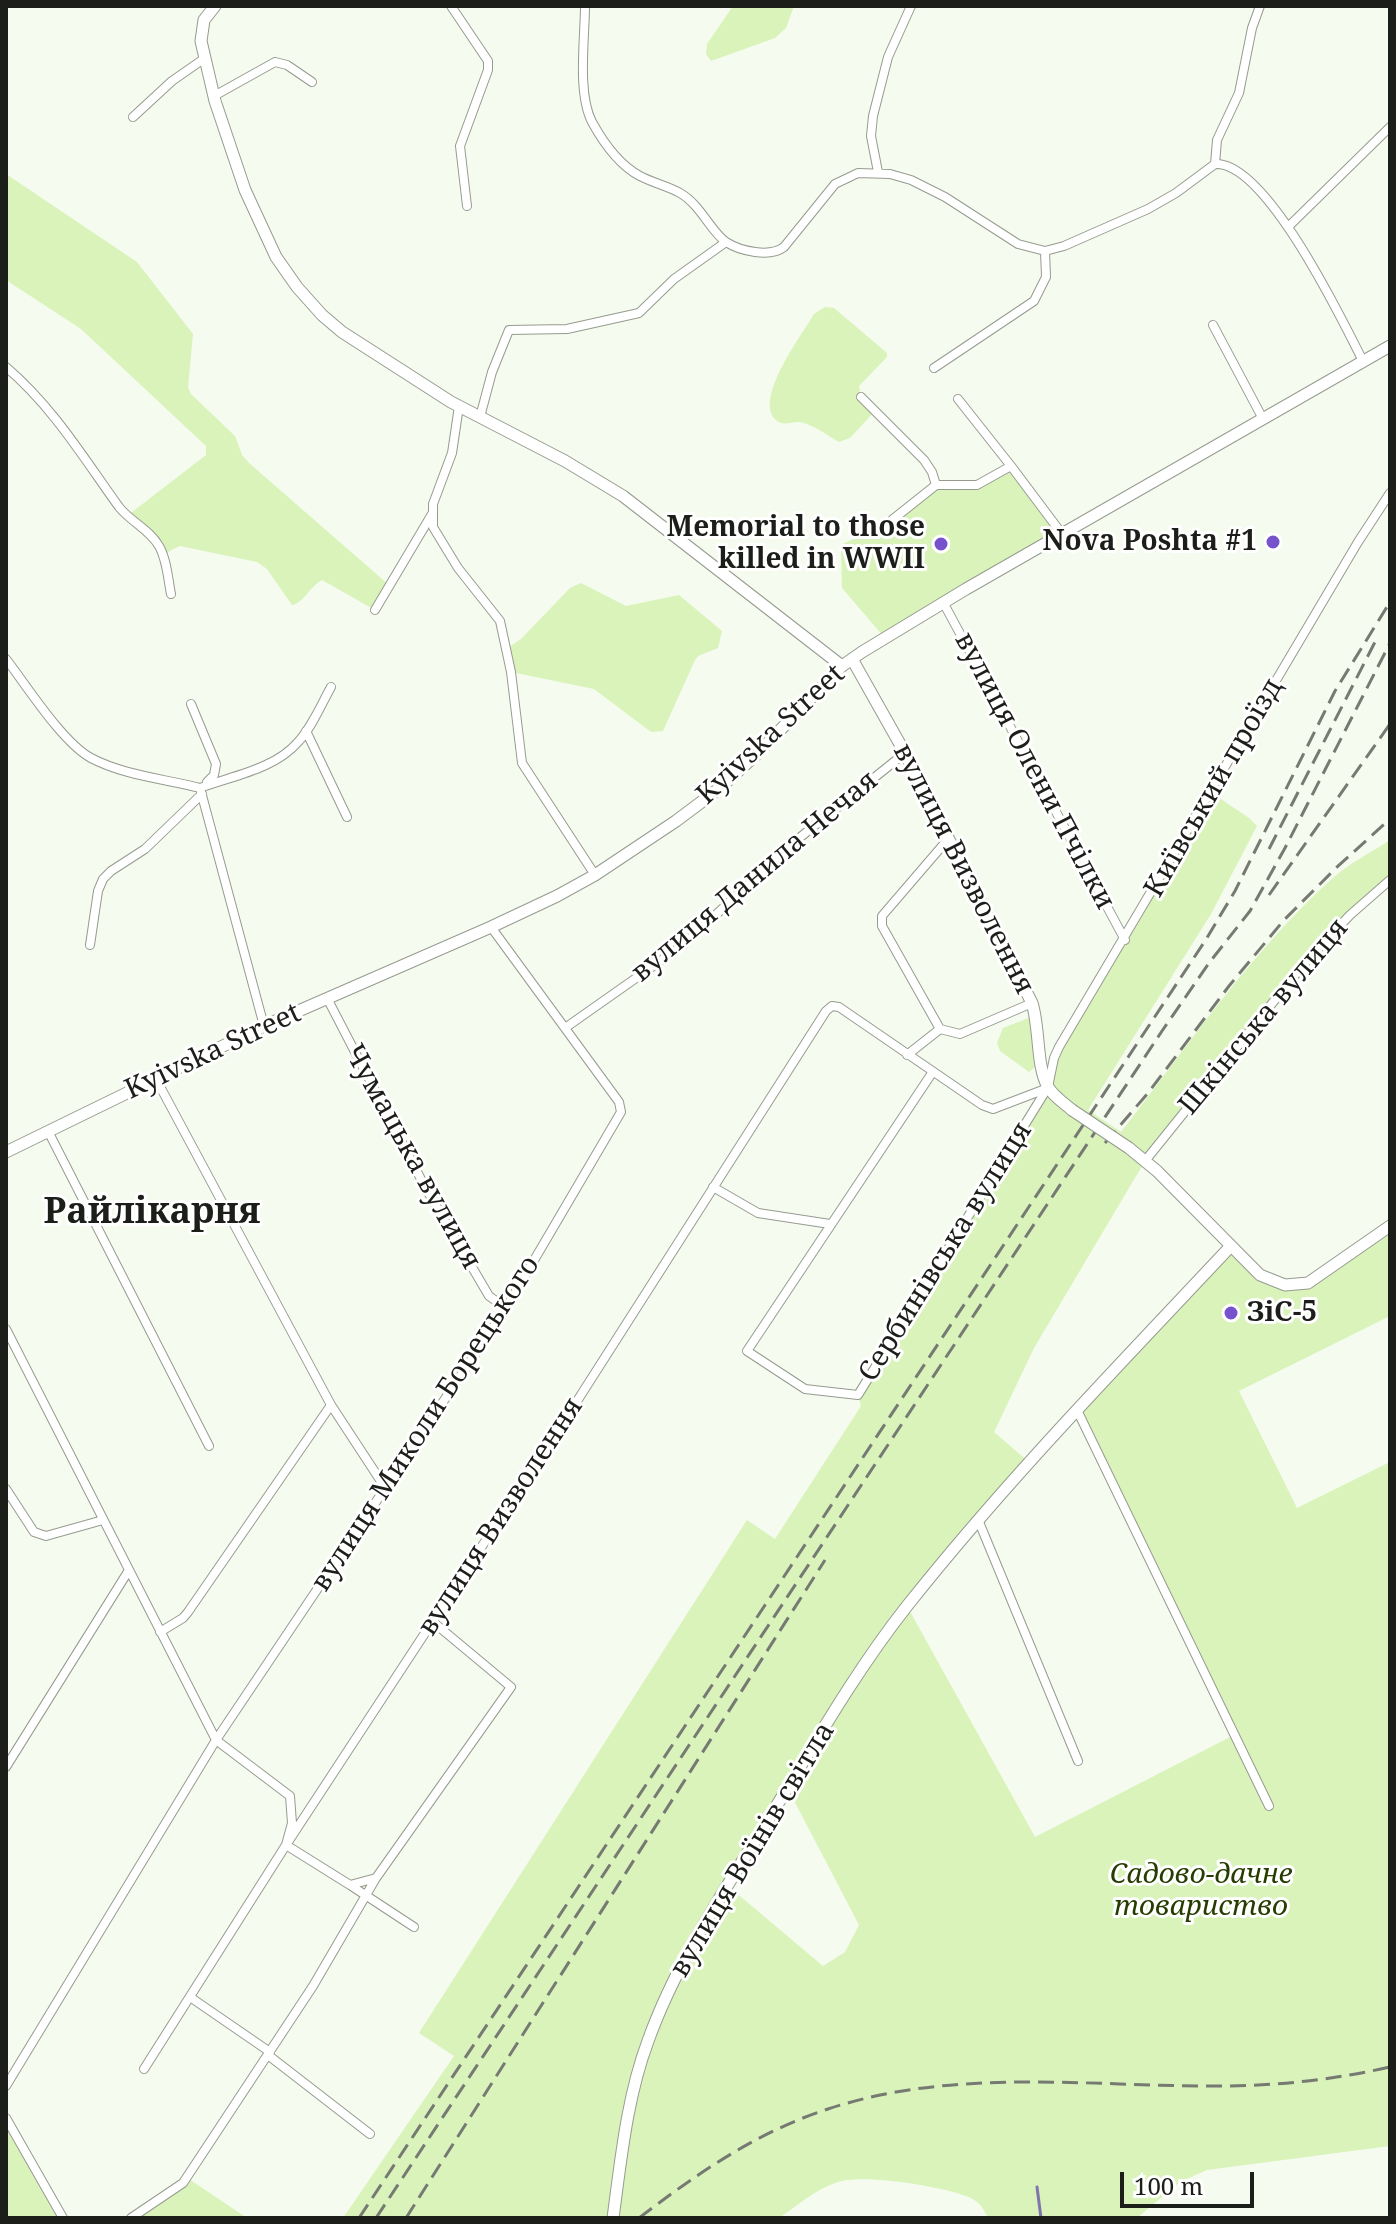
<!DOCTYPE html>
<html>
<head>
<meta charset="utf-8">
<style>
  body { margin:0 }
  #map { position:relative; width:1396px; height:2224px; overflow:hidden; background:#f5fbee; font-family:"Noto Serif",serif }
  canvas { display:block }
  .frame { position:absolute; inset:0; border:8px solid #1c1e1a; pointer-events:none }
  .scale { position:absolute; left:1120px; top:2172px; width:134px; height:36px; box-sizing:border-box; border:4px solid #1c1e1a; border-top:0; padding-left:10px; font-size:24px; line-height:28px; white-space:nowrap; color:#1c1e1a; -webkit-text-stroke:6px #fff; paint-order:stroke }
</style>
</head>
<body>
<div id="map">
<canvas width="1396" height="2224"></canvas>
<div class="frame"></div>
<div class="scale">100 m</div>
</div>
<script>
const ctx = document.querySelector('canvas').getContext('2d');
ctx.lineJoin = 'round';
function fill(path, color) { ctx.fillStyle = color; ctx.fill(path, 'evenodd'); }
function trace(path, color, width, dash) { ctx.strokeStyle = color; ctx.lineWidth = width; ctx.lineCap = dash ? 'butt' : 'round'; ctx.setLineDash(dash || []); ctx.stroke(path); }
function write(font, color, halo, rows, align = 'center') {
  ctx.font = font + ' "Noto Serif",serif'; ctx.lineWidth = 6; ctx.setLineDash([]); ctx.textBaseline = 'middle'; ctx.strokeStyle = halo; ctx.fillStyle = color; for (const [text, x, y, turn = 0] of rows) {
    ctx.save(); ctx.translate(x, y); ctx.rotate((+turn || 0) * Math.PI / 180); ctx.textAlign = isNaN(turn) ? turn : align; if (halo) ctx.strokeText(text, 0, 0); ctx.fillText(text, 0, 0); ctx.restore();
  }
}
const green = new Path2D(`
  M733 6H794L786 28 775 38 711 61 706 54 707 44Z
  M6 174 137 262 193 334 188 387 191 394 235 436 242 455 249 463 389 585 375 610 322 580C310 586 304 603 292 605L267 569 257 562 180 546 171 550 163 557 159 546 127 516 206 455V446L81 329 6 280Z
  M825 307 834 308 887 353V357L859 386 861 397 875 411 850 438 839 442C828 436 813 424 800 422 792 421 783 427 776 420 753 399 802 335 814 314Z
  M1011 466 1062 534 885 638 842 588 841 545 892 520 936 485H972Z
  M581 583 626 606 679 595 722 631 718 648 698 656 695 660 663 731 651 732 594 689 511 672 506 649 521 639 570 588Z
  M1212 793 1249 818 1257 826 1211 914 1088 1110 1121 1132C1187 1047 1253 949 1334 877 1350 863 1372 852 1390 840V880L1350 915 1145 1161 1034 1348 994 1432 1030 1463 907 1606 1035 1837 1234 1735 1077 1410 1230 1247 1253 1268 1294 1285 1390 1226V1316L1239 1391 1297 1508 1390 1462V2146L1207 2170 1180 2182 1137 2218H988C984 2210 981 2204 973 2199 950 2187 862 2173 838 2182 816 2189 798 2205 779 2218H343L454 2056 419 2033 747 1520 775 1539 861 1406 858 1395 1048 1087 1054 1058ZM788 1789 859 1925 845 1952 823 1966 728 1886Z
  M1036 1015 1042 1061 1029 1072 1000 1051 997 1043 1003 1028Z
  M6 2118 63 2218H6Z
  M186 2177 247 2218H131Z`);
const stream = new Path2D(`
  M1037 2187 1041 2218`);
const street = new Path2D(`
  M451 6 488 61V70L460 146 467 206
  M585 6C585 38 577 93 592 122 603 142 619 165 640 176 653 183 668 186 680 193 701 205 711 232 726 242 740 251 770 258 784 247L835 184 858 173 890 174 911 180 945 197 1018 244 1045 251 1064 246 1148 209 1176 193 1215 164
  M214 96 275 62 287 65 312 82
  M133 117 172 81 205 58
  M1215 164C1266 161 1342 320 1363 361
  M1215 164 1217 140 1239 93 1252 28 1260 6
  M878 172 871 136 873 116 888 57 911 6
  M1288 227 1390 127
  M1213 325 1263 419
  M6 367C53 407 83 457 119 507 131 522 149 529 159 546 167 560 168 579 171 594
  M934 368 1034 301 1046 277 1045 251
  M861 397 924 460 932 472 936 485H977L1011 466 1062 534
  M958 399 1011 466
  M459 406 452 453 433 504V527L458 568 500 621 511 672 522 763 595 875
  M480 417 492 372 509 330 567 329 639 313 674 279 726 242
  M892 520 936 485
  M943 602 1125 940
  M375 610 432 514
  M6 659C27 686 62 742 91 758 123 775 165 779 200 788
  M191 704 216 764 214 775 207 782
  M306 731 347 817
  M200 788 264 1026
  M200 788C232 776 275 769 298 742 312 727 321 705 331 687
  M949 838 882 916V926L940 1029 960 1034 1032 1003
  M90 945 98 891 103 879 111 871 145 849 202 794
  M327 998 425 1187 489 1296 506 1308
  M565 1028 683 945 798 839 905 753
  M907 1055 940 1029
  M932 1073 747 1351 805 1389 858 1395 1048 1087 1054 1058 1059 1047 1358 542 1390 493
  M156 1079 331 1405 386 1489
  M48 1131 209 1446
  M1145 1161 1303 965 1350 915 1390 880
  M713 1187 758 1213 830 1224
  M6 1329 216 1740 290 1796 292 1823 286 1845 144 2069
  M1077 1410 1269 1806
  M6 1489 34 1532 46 1536 103 1520
  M979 1522 1078 1761
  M160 1632 183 1618 188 1612 331 1405
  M6 1767 129 1570
  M286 1845 572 1409 826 1011 832 1006 839 1007 982 1105 993 1109 1048 1088
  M376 1878 511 1687 433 1622
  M350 1885 414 1927
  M190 1997 270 2052
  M268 2055 370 2134
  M6 2086 216 1740 506 1308 621 1112 619 1102 491 927
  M6 2118 63 2218
  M131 2218 183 2183 313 1986 376 1878 350 1885 286 1845`);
const secondary = new Path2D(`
  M215 6 204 20 201 41 215 101 245 190 276 257 297 287 322 315 342 332 451 402 565 461 623 496 842 666
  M852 659 905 753 1032 1003C1040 1028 1036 1066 1048 1087 1053 1096 1064 1103 1072 1110
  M1129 1148 1157 1171 1260 1275 1285 1285 1308 1283 1390 1226
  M6 1152 264 1026 491 927 557 896 595 875 676 821 720 788 759 752 842 666 862 652 966 589 1390 346
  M613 2218C621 2159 627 2097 648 2041 676 1963 723 1893 766 1823 811 1750 854 1673 907 1606 1007 1480 1120 1364 1230 1247`);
const rail = new Path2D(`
  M1269 849 1375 642
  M1269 895 1390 724
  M1105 1143 1148 1093 1229 986 1284 920 1336 868 1390 819
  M359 2218 1205 941 1235 891 1335 691 1390 602
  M376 2218 1162 1031 1209 963 1250 911 1285 848 1390 643
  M406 2218 825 1560
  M639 2218C698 2173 757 2132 828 2109 949 2069 1077 2085 1203 2086 1266 2087 1328 2081 1390 2067`);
const secondaryBridge = new Path2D(`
  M1072 1110 1129 1148`);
const markers = [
  [1273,542,8,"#7653cc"],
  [941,544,8,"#7653cc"],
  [1231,1313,8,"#7653cc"]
];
const poiNames = [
  ["Memorial to those",925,528],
  ["killed in WWII",925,560],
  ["Nova Poshta #1",1257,542],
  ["ЗіС-5",1247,1313,"left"]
];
const streetNames = [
  ["Kyivska Street",771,735,-43],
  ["вулиця Олени Пчілки",1034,771,62],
  ["Київський проїзд",1214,788,-60],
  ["вулиця Визволення",963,869,63],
  ["вулиця Данила Нечая",755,877,-40],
  ["Шкінська вулиця",1264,1017,-50],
  ["Kyivska Street",213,1052,-25],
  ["Чумацька вулиця",412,1157,61],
  ["Сербинівська вулиця",946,1252,-58],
  ["вулиця Миколи Борецького",426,1424,-57],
  ["вулиця Визволення",501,1517,-57],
  ["вулиця Воїнів світла",753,1850,-59]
];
const parkNames = [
  ["Садово-дачне",1201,1875],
  ["товариство",1201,1907]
];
const districtNames = [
  ["Райлікарня",152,1213]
];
fill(green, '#d9f3bb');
trace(stream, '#8176ac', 3);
trace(street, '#969b90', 10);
trace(secondary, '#969b90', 13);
trace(street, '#fff', 8);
trace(secondary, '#fff', 11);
trace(rail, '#767a72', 3, [16, 8]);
trace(secondaryBridge, '#969b90', 13, []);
trace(secondaryBridge, '#fff', 11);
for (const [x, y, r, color] of markers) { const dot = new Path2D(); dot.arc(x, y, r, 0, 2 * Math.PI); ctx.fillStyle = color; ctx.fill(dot); trace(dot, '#fff', 3); }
write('bold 28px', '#1c1e1a', '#fff', poiNames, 'right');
write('28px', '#1c1e1a', '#fff', streetNames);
write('italic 28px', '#273c00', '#fff', parkNames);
write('bold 36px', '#1c1e1a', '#fff', districtNames);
</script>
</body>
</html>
